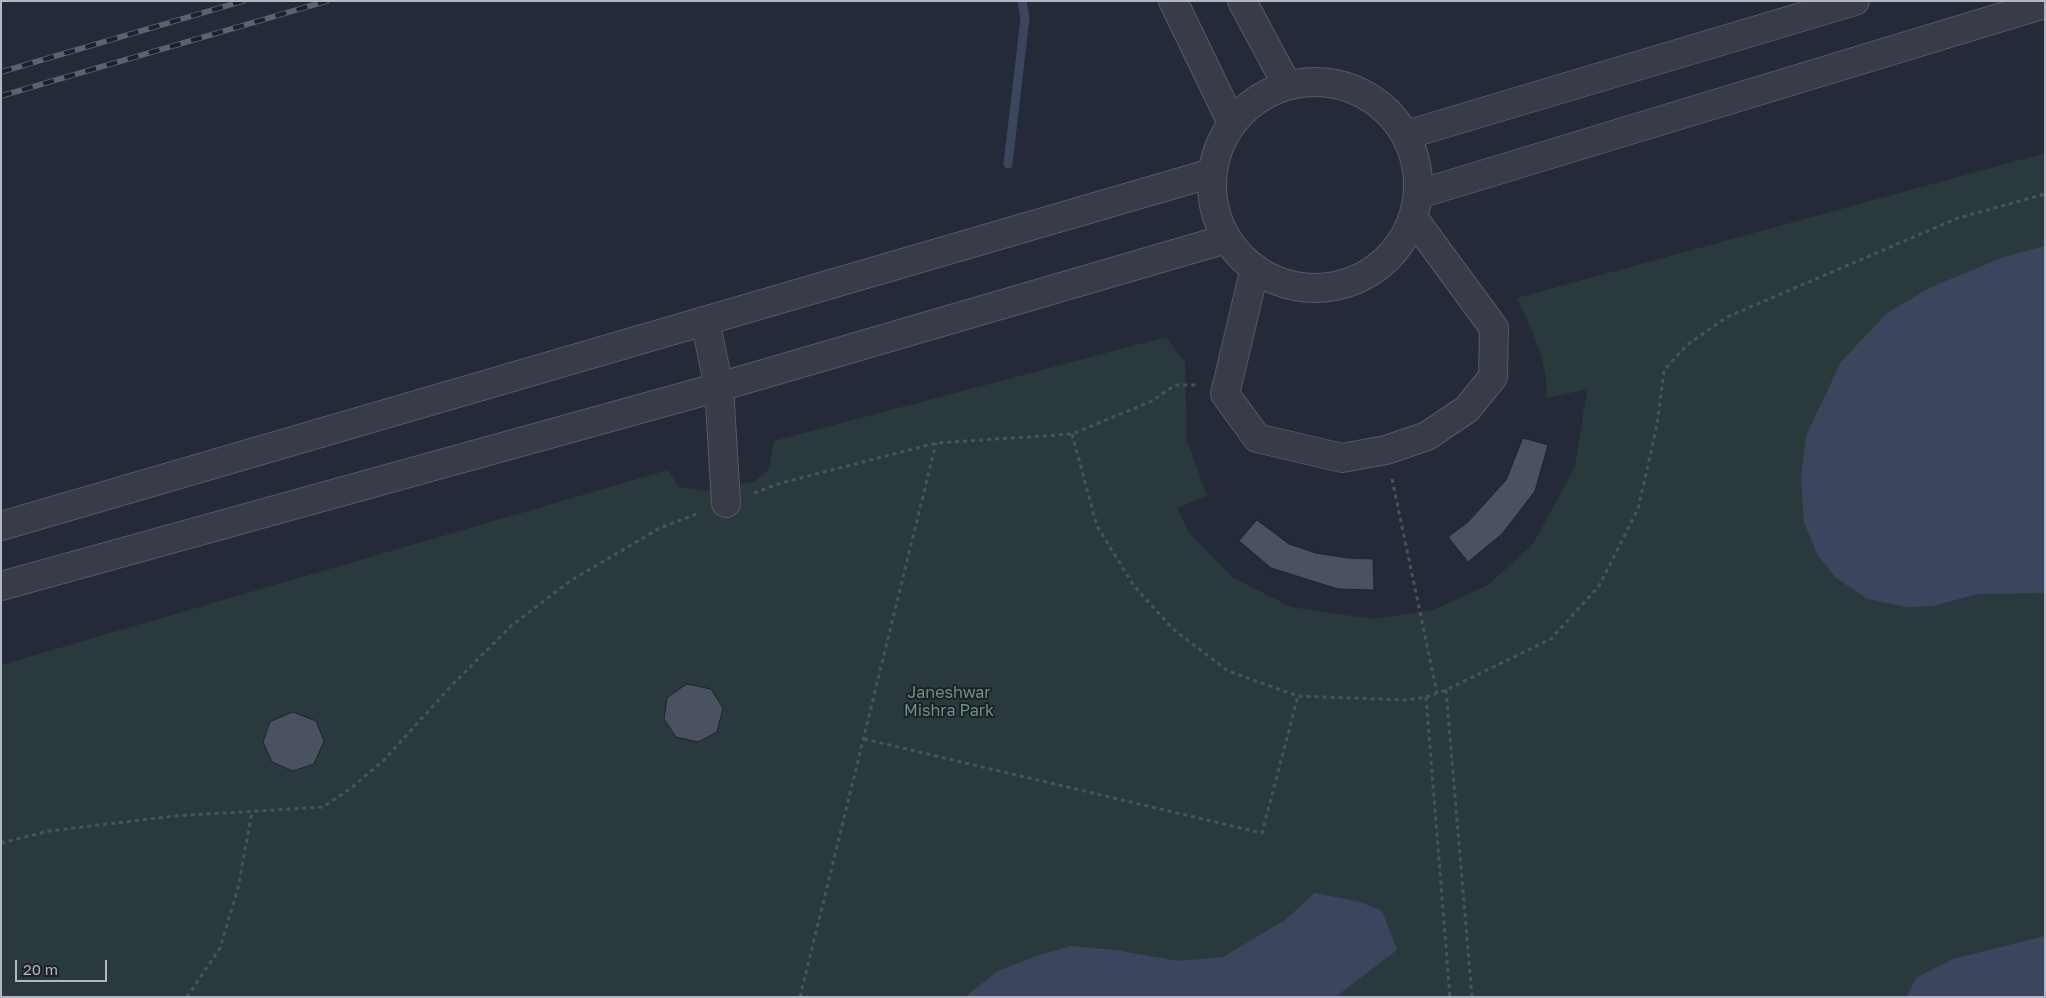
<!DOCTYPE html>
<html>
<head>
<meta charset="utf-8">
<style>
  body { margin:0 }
  #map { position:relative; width:2046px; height:998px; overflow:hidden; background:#242a37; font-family:"Golos Text",sans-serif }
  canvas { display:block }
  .frame { position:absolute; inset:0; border:2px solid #b2b7c4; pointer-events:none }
  .scale { position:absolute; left:15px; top:960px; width:92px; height:22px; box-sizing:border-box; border:2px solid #b2b7c4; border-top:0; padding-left:6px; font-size:15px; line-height:18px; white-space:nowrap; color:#b2b7c4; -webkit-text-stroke:4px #1c212c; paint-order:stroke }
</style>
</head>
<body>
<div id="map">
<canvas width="2046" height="998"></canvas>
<div class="frame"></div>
<div class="scale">20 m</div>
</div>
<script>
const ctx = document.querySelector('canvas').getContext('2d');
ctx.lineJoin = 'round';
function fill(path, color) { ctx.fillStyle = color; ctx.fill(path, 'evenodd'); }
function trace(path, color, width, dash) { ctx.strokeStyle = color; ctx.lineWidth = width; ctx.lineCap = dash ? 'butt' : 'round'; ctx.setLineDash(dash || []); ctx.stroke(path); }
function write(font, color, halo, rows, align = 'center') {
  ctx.font = font + ' "Golos Text",sans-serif'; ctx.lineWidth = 4; ctx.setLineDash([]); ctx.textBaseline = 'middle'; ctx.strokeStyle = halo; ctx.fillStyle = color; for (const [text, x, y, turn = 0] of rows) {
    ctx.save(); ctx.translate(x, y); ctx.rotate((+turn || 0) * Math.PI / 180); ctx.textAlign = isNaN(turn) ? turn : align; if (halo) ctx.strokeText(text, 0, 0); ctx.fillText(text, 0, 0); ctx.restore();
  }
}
const green = new Path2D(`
  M2045 153V997H1V665L668 470 679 487 706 491 755 481 769 469 774 441 1166 337 1185 362 1187 440 1207 496 1177 508 1189 533 1232 577 1291 607 1373 619 1433 610 1488 585 1533 544 1575 467 1587 389 1547 398C1548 362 1532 330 1517 298Z`);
const water = new Path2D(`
  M2045 246V593L1977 594 1934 606 1906 607 1868 599 1836 578 1817 554 1804 522 1801 478 1806 436 1841 362 1886 314 1929 288 2004 257Z
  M1315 893 1360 902 1382 911 1397 950 1335 997H965L998 971 1039 955 1071 946 1116 950 1178 961 1223 957 1285 920Z
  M2045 936V997H1907L1916 978 1953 959Z`);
const stream = new Path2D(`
  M1008 164 1025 18 1022 1`);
const building = new Path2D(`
  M1523 438 1548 445 1535 491 1502 534 1468 562 1448 537 1468 522 1506 480Z
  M1257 520 1289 544 1316 553 1348 558 1373 559 1374 590 1338 589 1271 568 1239 541Z
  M687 684 711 689 723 708 717 732 698 742 676 737 664 719 667 698Z
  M293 712 316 721 324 741 314 764 293 771 272 762 263 742 270 722Z`);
const path = new Path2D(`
  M1072 434 1097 526 1134 586 1173 629 1228 671 1298 696 1407 700 1426 697 1446 690 1551 639 1599 586 1638 509 1657 425 1664 370 1687 345 1727 317 1958 218 2045 194
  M1392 479 1437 693
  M754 493 781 483 936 443 1072 434 1152 401 1175 385H1197
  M1446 690 1472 997
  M1426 697 1450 997
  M864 739 1262 833 1298 696
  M1 843 49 831 175 816 323 807 350 789 384 760 453 684 511 626 570 581 660 528 699 513
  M187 997 220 948 238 888 252 812
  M800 997 936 443`);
const minor = new Path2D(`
  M1173 1 1232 123
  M1242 1 1287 85
  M1212 185a103 103 0 1 1 206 0a103 103 0 1 1-206 0Z
  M1406 135 1855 1
  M1419 194 2045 4
  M1255 268 1225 394 1257 438 1342 458 1386 450 1427 436 1467 409 1493 377 1494 328 1414 219
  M705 321 719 387 726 503
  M1 526 1212 173
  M1 586 719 387 1226 239`);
const rail = new Path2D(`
  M1 72 243 1
  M1 96 327 1`);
const parkNames = [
  ["Janeshwar",949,693],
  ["Mishra Park",949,711]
];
fill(green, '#2a3a3c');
fill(water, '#3b465e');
trace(stream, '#3b465e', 9);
fill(building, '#4a5161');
trace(building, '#1e232e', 1);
trace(minor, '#555a65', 30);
trace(path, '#47555a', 3, [4, 4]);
trace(minor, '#373c48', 28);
trace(rail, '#5c6270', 5.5);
trace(rail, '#1c212c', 4, [11]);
write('16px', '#6c9279', '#1c212c', parkNames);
</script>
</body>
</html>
